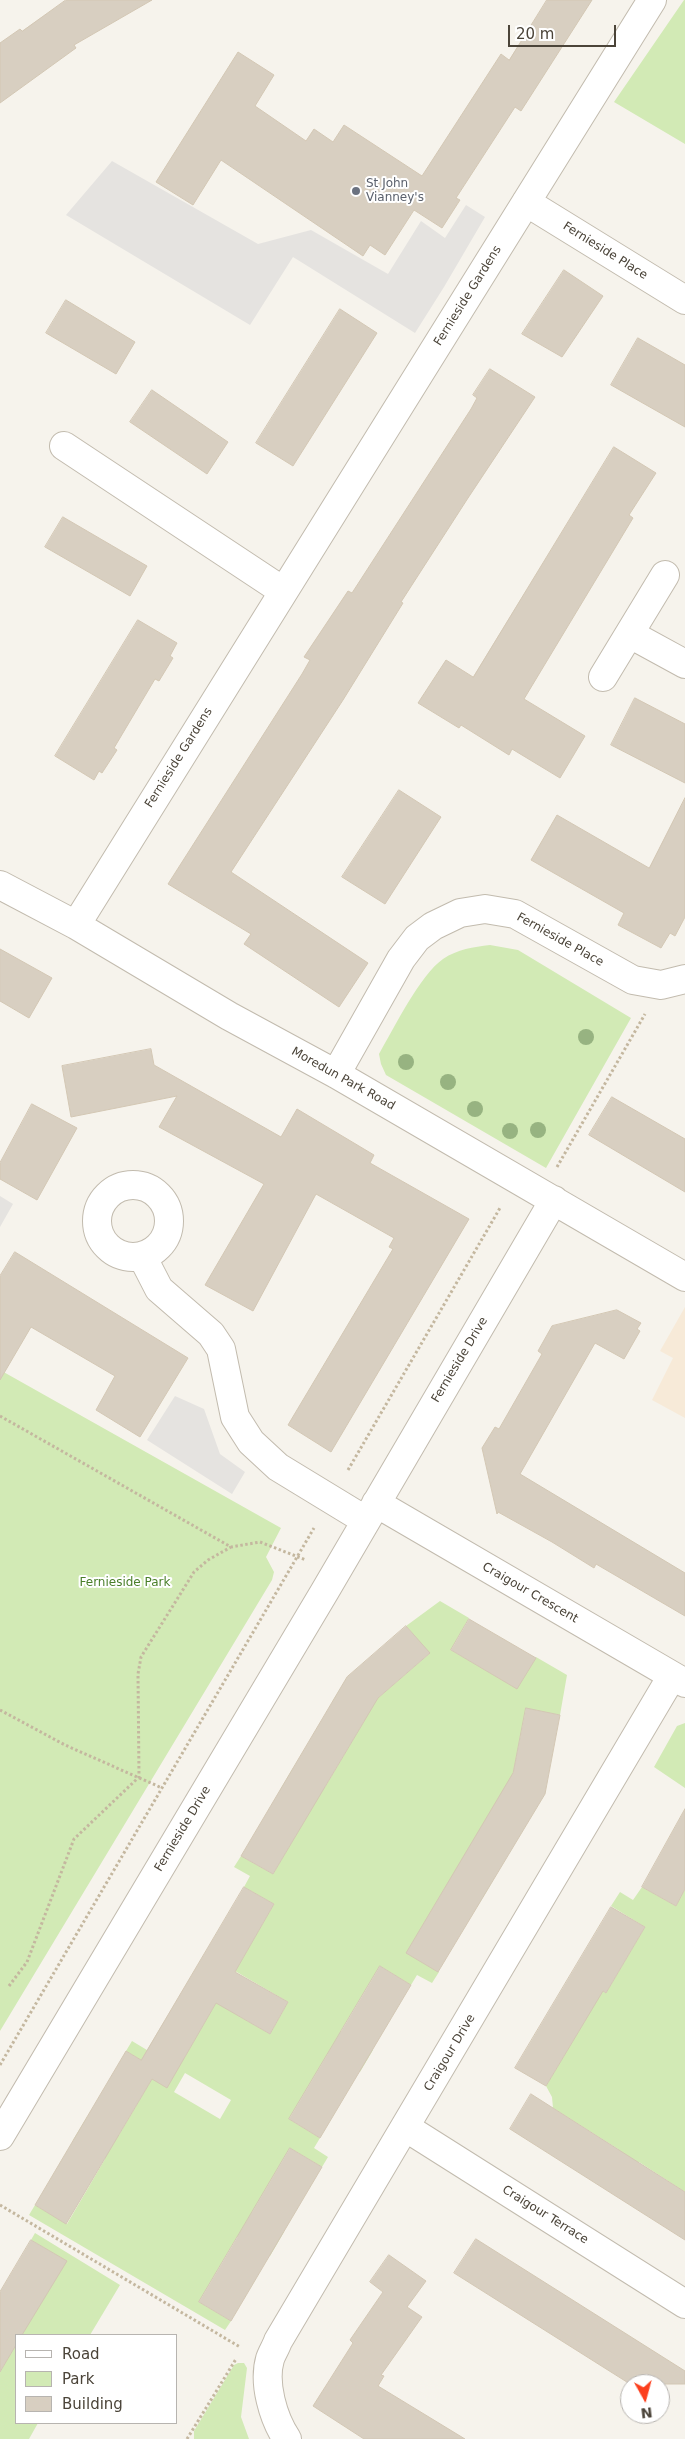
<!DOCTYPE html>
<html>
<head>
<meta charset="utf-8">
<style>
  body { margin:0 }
  #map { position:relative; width:685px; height:2439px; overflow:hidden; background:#f6f3ec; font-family:"DejaVu Sans",sans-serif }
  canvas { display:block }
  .legend { position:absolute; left:15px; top:2334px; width:162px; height:90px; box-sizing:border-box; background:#fff; border:1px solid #b7b4b0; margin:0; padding:6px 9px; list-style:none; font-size:15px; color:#4b4439 }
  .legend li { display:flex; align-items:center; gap:10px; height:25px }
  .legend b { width:25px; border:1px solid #b7b4b0 }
  .north { position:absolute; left:620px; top:2374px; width:50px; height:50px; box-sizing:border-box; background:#fff; border:1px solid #b7b4b0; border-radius:50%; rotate:173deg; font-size:14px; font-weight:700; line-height:20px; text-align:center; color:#4b4439 }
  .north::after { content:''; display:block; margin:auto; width:18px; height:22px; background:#fc3f1d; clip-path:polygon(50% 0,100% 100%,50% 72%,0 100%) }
  .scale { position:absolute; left:508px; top:25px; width:108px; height:22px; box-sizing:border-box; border:2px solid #4b4439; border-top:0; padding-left:6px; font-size:15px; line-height:18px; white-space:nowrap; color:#4b4439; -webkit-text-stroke:4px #fff; paint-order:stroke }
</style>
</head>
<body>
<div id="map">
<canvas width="685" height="2439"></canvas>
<ul class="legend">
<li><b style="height:6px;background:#fff"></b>Road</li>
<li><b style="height:14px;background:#d2eab5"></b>Park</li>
<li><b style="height:14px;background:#d8cfc1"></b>Building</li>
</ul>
<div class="north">N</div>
<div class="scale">20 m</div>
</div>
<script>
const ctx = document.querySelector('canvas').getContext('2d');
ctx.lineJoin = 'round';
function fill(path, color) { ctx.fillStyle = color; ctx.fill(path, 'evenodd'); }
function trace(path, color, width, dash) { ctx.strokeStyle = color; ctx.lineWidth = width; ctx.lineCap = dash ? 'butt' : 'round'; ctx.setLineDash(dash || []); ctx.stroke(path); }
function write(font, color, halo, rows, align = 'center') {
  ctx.font = font + ' "DejaVu Sans",sans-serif'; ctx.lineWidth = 4; ctx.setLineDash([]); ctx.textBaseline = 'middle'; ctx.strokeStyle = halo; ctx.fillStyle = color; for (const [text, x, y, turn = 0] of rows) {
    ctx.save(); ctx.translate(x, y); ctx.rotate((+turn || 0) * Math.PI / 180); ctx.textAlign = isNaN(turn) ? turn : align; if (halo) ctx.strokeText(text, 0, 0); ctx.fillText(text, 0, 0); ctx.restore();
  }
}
const commercial = new Path2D(`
  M685 1307V1418L652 1400 673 1358 660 1351Z`);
const green = new Path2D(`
  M684 0H685V144L614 102Z
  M490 945 518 950 631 1018 546 1168 386 1075 381 1064 379 1054C394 1028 420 975 443 959 458 949 473 947 490 945Z
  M0 1370 281 1528 266 1557 274 1572 272 1580 0 2031Z
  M440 1601 469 1618 451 1650 517 1688 536 1657 567 1675 560 1715 526 1709 511 1784 546 1790 538 1805 459 1865 491 1884 477 1907 445 1888 407 1953 439 1972 432 1983 417 1975 411 1985 380 1966 341 2031 373 2050 360 2072 328 2054 289 2119 320 2138 314 2148 328 2157 322 2167 290 2148 252 2213 284 2232 270 2256 237 2237 199 2302 231 2321 225 2330 29 2215 35 2205 67 2224 105 2159 73 2140 87 2117 119 2135 157 2070 126 2051 132 2041 147 2050 184 2058 222 1992 239 2016 270 2034 288 2002 235 1971 274 1904 244 1887 250 1876 234 1867 241 1856 273 1874 311 1809 280 1790 293 1768 325 1787 364 1721 332 1702 348 1676 372 1703 429 1654 406 1626ZM185 2073 231 2100 220 2119 174 2092Z
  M685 1723V1788L654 1767 677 1726Z
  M642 1887 676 1906 685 1889V2192L639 2162 617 2196 596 2183 618 2149 553 2108 552 2097 546 2086 585 2020 572 1973 606 1993 645 1927 611 1906 620 1892 633 1900Z
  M35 2233 120 2285 90 2335H16V2423H38L29 2439H0V2372L12 2351 0 2316 66 2261 31 2240Z
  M238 2363H244L247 2368 241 2417 249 2439H194V2431L234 2365Z`);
const parking = new Path2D(`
  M112 161 258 244 311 230 388 274 421 221 445 238 466 205 485 217 444 287 415 333 293 257 250 325 66 215Z
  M0 1196 13 1204 0 1227Z
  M175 1396 204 1409 220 1454 245 1472 232 1494 147 1440Z`);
const building = new Path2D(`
  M66 0H152L74 45 76 48 0 103V43L20 29 22 31Z
  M547 0H592L521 111 515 107 456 198 460 200 442 228 414 210 385 255 370 245 363 256 221 160 193 205 156 182 238 52 274 75 255 106 306 141 314 129 333 142 344 125 422 176 501 54 509 60Z
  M564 270 603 296 562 357 522 334Z
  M66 300 135 342 116 374 46 333Z
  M340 309 377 333 293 466 256 443Z
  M638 338 685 365V427L611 385Z
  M490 369 535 397 468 498 401 602 403 603 343 700 231 872 368 963 339 1007 244 944 251 934 168 884 302 674 310 660 304 657 348 591 352 593 471 409 477 398 473 395Z
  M152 390 228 442 207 474 130 422Z
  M614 447 656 473 629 515 633 518 524 699 585 736 560 778 512 749 509 755 461 725 459 728 418 703 446 660 473 677Z
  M63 517 147 566 130 596 45 547Z
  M138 620 177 643 170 656 173 658 159 681 155 679 114 748 117 750 102 773 99 771 94 780 55 756Z
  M635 698 685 724V783L611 745Z
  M399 790 441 817 385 904 342 877Z
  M685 798V917L675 936 670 933 661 948 618 925 624 913 531 860 557 815 649 868Z
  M0 949 52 978 29 1018 0 1001Z
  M151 1049 154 1065 281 1137 297 1109 374 1155 370 1163 469 1219 331 1452 288 1425 393 1249 389 1247 394 1238 316 1194 253 1311 205 1285 264 1184 159 1127 177 1096 71 1117 62 1066Z
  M612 1097 685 1139V1192L589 1135Z
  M32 1104 77 1128 37 1200 0 1179V1163Z
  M15 1252 188 1358 140 1437 96 1410 115 1376 31 1327 0 1380V1276Z
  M617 1310 641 1323 637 1329 640 1331 624 1359 595 1343 520 1474 685 1573V1616L596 1564 594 1568 552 1542 498 1512 497 1514 482 1448 495 1427 499 1429 542 1354 538 1351 552 1326Z
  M469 1619 536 1658 517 1689 451 1650Z
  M406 1626 430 1653 378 1698 273 1874 241 1856 347 1677Z
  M526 1708 560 1715 545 1794 438 1972 406 1953 513 1773Z
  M685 1809V1889L676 1906 642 1887Z
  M244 1887 274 1904 235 1972 288 2002 270 2034 216 2003 167 2088 152 2079 66 2224 35 2205 126 2051 141 2060Z
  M611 1907 645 1927 606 1993 603 1991 546 2086 515 2068Z
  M380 1966 411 1985 320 2138 289 2119Z
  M531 2094 685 2192V2240L510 2129Z
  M290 2148 322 2167 231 2321 199 2302Z
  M476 2239 685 2371V2384H630L454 2273Z
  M31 2240 67 2261 22 2335H16V2345L0 2372V2292Z
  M389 2255 426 2281 407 2307 422 2317 381 2375 384 2376 378 2386 465 2439H364L313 2406 353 2343 350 2340 383 2292 370 2282Z`);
const path = new Path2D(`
  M557 1167 645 1014
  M0 1416 231 1547 260 1542 306 1560
  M348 1470 500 1208
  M0 1710 65 1745 162 1788
  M9 1986 27 1962 74 1839 139 1777 138 1674 141 1657 194 1572 208 1560 231 1547
  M0 2065 314 1528
  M0 2205 240 2347
  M187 2439 236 2359`);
const minor = new Path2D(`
  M526 202 685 300
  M64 446 283 591
  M630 634 685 664
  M603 677 665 575
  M0 885 76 925 229 1016 336 1074 685 1277
  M76 925 652 0
  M336 1074 401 959 417 938 433 926 460 913 485 909 515 914 633 980 661 985 685 979
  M97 1221a36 36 0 1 1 72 0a36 36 0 1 1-72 0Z
  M142 1256 159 1289 211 1334 221 1349 235 1417 251 1442 278 1467 365 1520
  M376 1503 685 1683
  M405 2127 685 2304
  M0 2136 325 1591 554 1200
  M287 2439C273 2418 263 2383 270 2359 272 2353 276 2347 278 2341L672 1676`);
const trees = [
  [586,1037],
  [406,1062],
  [448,1082],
  [475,1109],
  [538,1130],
  [510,1131]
];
const markers = [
  [356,191,5,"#6b7280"]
];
const worshipNames = [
  ["St John",366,184],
  ["Vianney's",366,198]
];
const streetNames = [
  ["Fernieside Place",605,251,32],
  ["Fernieside Gardens",468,296,-58],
  ["Fernieside Gardens",179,758,-58],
  ["Fernieside Place",560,940,29],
  ["Moredun Park Road",343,1079,29],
  ["Fernieside Drive",460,1360,-59],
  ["Craigour Crescent",530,1593,30],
  ["Fernieside Drive",183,1829,-59],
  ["Craigour Drive",450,2053,-59],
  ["Craigour Terrace",545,2215,32]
];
const parkNames = [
  ["Fernieside Park",125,1583]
];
fill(commercial, '#f7ead8');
fill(green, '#d2eab5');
fill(parking, '#e5e3e0');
fill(building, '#d8cfc1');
trace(building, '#d3c7b4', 1);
trace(minor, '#c2bbae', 30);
trace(path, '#c4b79f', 3, [2.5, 2.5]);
trace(minor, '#fff', 28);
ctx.fillStyle = '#97b381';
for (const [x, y] of trees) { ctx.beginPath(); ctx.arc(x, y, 8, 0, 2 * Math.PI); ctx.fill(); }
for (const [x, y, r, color] of markers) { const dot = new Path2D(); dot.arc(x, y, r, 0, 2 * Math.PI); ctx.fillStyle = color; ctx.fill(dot); trace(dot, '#fff', 2); }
write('12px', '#5b616d', '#fff', worshipNames, 'left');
write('12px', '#4b4439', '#fff', streetNames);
write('12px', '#4a7f2a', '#fff', parkNames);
</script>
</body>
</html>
